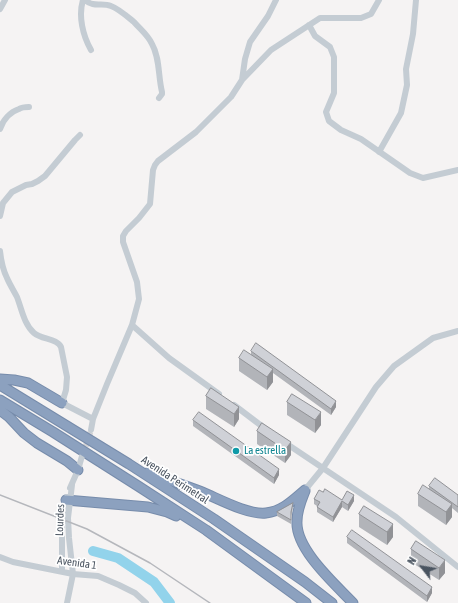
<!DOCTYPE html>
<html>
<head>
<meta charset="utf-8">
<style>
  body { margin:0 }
  #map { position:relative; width:458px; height:603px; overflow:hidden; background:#f5f3f3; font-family:"Asap Condensed",sans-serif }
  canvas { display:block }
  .north { position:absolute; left:402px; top:547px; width:40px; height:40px; -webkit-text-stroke:3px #fff; paint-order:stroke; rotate:301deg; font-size:11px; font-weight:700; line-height:16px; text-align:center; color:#4a5460 }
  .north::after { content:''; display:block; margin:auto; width:14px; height:18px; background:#4a5460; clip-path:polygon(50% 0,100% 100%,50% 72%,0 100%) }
</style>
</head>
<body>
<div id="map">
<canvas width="458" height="603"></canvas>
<div class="north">N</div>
</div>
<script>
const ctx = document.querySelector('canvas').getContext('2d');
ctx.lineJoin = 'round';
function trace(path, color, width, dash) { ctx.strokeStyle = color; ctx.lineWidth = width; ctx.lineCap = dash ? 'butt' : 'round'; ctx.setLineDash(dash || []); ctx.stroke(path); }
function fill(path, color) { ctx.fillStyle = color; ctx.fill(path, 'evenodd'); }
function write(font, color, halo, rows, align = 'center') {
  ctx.font = font + ' "Asap Condensed",sans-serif'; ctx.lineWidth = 3.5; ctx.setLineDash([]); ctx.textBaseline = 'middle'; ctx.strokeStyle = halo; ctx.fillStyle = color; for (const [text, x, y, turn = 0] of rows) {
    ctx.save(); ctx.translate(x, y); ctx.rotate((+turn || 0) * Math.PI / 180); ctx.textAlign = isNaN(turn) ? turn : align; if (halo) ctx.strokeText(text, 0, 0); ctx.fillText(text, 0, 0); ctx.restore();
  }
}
const river = new Path2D(`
  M93 551 118 558 154 582 170 603`);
const minorTunnel = new Path2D(`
  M83 455 91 430`);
const minor = new Path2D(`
  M83 0C78 16 83 36 91 50
  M85 0C94 8 102 2 111 6 119 9 128 17 134 22 140 29 148 35 152 44 160 58 158 76 162 92V94L159 98
  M0 9 5 0
  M309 25 315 36 330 47 334 57V93L326 112 329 121 341 130 361 139 410 173 423 178 458 170
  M242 80 271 50 320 18H361L371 14 379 0
  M0 129C3 120 10 112 19 109 22 107 26 107 29 107
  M379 152 401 113 407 85 406 69 413 34 416 0
  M0 216 3 203 12 192 26 185 32 184 38 181 45 176 75 140 80 135
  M0 251C1 260 3 270 7 278 10 285 14 291 17 297 22 310 24 324 34 333 42 340 57 338 61 347L67 377 66 390 62 403 93 419
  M132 325 169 358 219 394
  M234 405 267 430
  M91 430 93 419 107 384 132 325 139 299 137 282 123 242V236L126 231 139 218 150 204 153 170 155 165 158 161 196 132 231 97 242 80 245 59 250 42 268 16 276 0
  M284 442 396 517 458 567
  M70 488 78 470 82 456
  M305 490 323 468 376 387 394 366 433 338 458 331
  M0 557 13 562 73 574 98 576 119 585 135 593 146 603
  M62 571V524L67 497
  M67 603 73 574 69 538 68 518 72 485`);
const highway = new Path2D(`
  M0 379 14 380 28 383 62 403
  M0 385 129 464 214 519 305 582 332 603
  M0 400 53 432 138 486 206 530 306 603
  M0 410 9 417 24 433 37 443 67 461 78 470
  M149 472C167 480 184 485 202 492 219 499 248 515 266 513 283 511 293 500 305 490
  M305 491C301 501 297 510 297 521 295 549 335 584 353 603
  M66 500 148 507 167 512 176 516`);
const rail = new Path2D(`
  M0 495 87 529 150 563 210 603`);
const wall = new Path2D(`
  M251 351 336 407 331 415 273 373V382L267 390 239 371V358L251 355Z
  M211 388 239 419 234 427 206 409V396Z
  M292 394 321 425 315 433 287 415V402Z
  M193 420 279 475 274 484 193 426Z
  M262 423 291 455 285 463 257 444V431Z
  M429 486 458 495V513L452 508V517L446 525 418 506V494L429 490Z
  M323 492 342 500 354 501 348 511 342 507 333 522 317 512V506L314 504V499Z
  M364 506 393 537 387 545 359 527V514Z
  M293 508 291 516V524L277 516V512Z
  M347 537 432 593 427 602 347 543Z
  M416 541 445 573 439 580 411 562V549Z`);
const shadedWall = new Path2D(`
  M273 369V382L267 390V377Z
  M336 401V407L331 415V409Z
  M239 407V419L234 427V414Z
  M321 412V425L315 433V420Z
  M291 442V455L285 463V450Z
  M279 469V475L274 484V478Z
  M354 495V501L348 511V505Z
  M342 501V507L333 522V517Z
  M452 504V517L446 525V512Z
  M393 524V537L387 545V532Z
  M445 560V573L439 580V568Z
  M432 587V593L427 602V596Z`);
const building = new Path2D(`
  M256 343 336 401 331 409 251 351Z
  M244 350 273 369 267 377 239 358Z
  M211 388 239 407 234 414 206 396Z
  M292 394 321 412 315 420 287 402Z
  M199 412 279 469 274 478 193 420Z
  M262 423 291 442 285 450 257 431Z
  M435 478 458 495V507L429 486Z
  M423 485 452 504 446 512 418 494Z
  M325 489 342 500 347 491 354 495 348 505 342 501 333 517 317 507 320 502 314 499 319 490 323 492Z
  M293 503 291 512V520L277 512Z
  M364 506 393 524 387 532 359 514Z
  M352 530 432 587 427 596 347 537Z
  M416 541 445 560 439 568 411 549Z`);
const markers = [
  [236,451,4,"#0f9aa8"]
];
const cultureNames = [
  ["La estrella",244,451]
];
const streetNames = [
  ["Avenida Perimetral",175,480,33],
  ["Lourdes",60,520,-88],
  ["Avenida 1",77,563,8]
];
trace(river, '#92d3eb', 10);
trace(minorTunnel, '#d3d3d6', 6, [6, 3]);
trace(highway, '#778cab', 11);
trace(minor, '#c4ccd3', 6);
trace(highway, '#8ca1bf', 9);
trace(rail, '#b5b7bc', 1.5);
fill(wall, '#b2b4b9');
fill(shadedWall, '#919296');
fill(building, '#cfd1d7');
trace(building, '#919296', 1);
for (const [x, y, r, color] of markers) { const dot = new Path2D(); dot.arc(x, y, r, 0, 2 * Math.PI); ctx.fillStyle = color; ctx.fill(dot); trace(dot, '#fff', 1.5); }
write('11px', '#0d838f', '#fff', cultureNames, 'left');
write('11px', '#4a5460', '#fff', streetNames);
</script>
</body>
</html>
